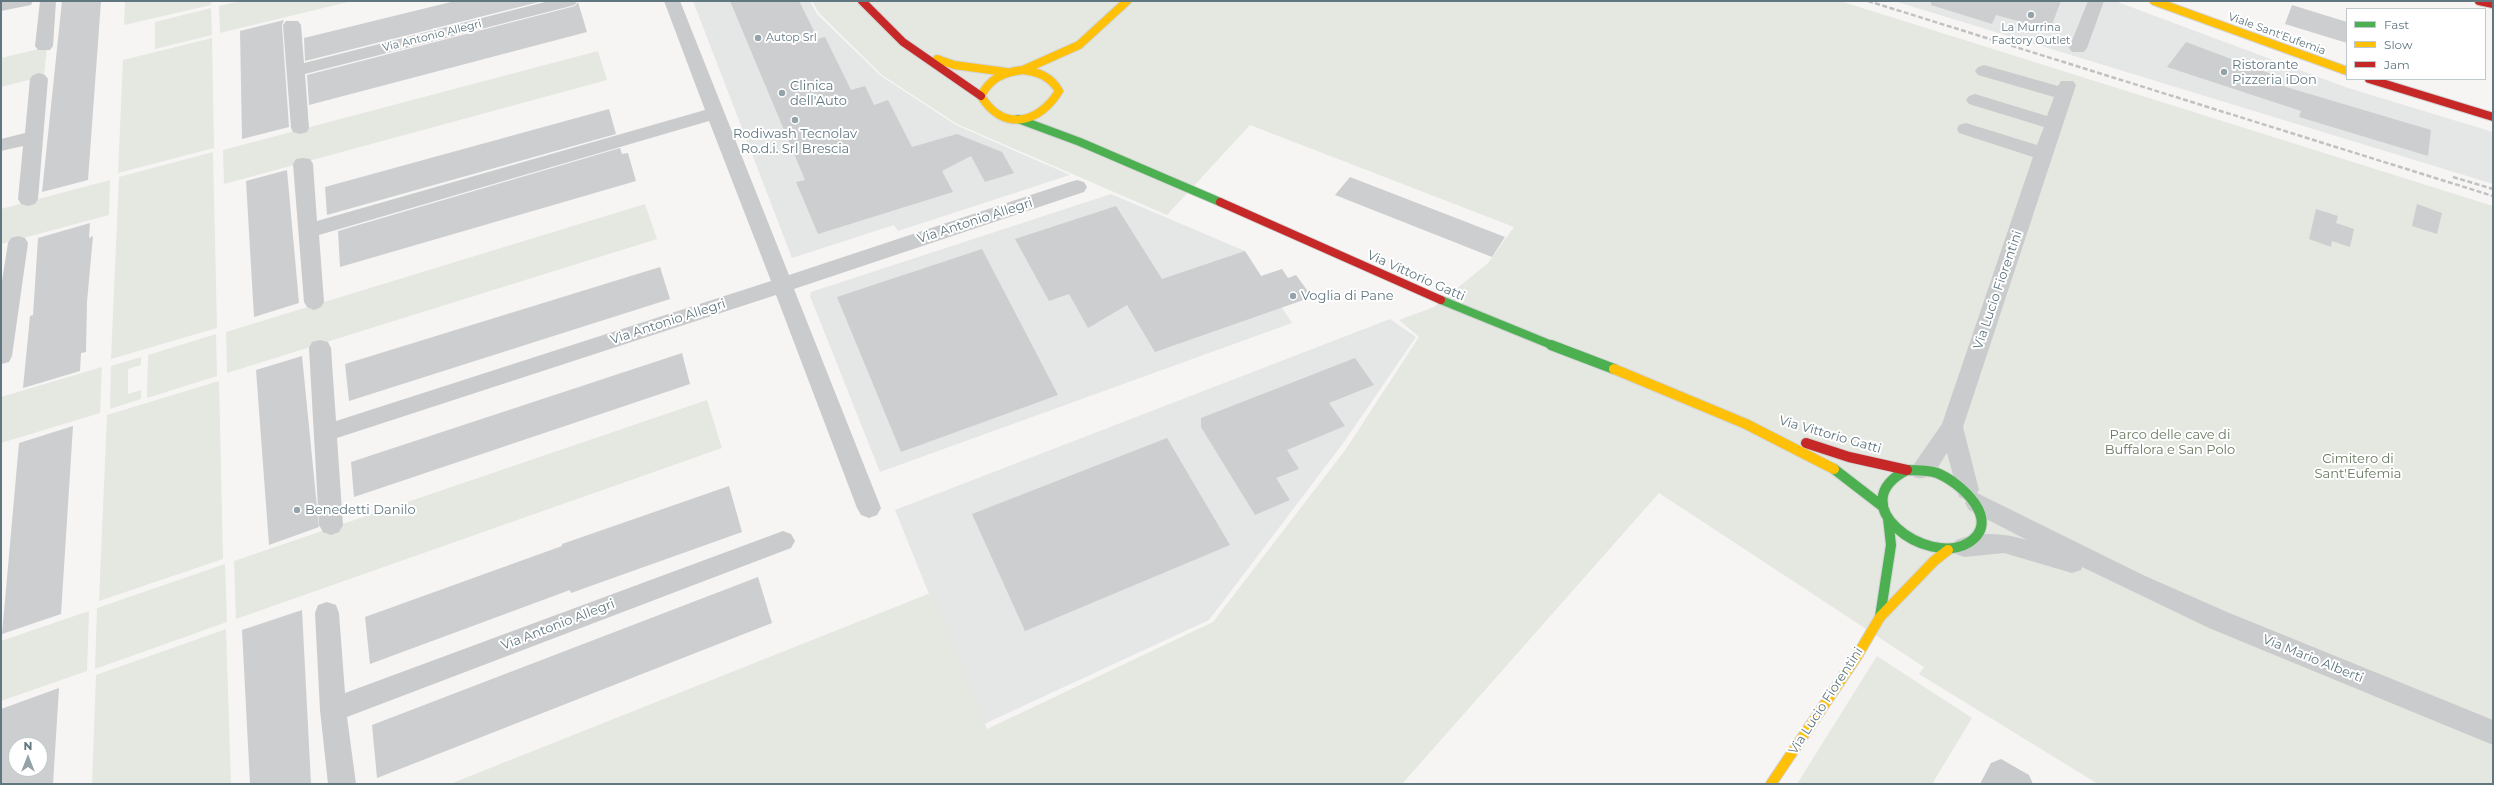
<!DOCTYPE html>
<html>
<head>
<meta charset="utf-8">
<style>
  body { margin:0 }
  #map { position:relative; width:2494px; height:785px; overflow:hidden; background:#f6f5f4; font-family:Montserrat,sans-serif }
  canvas { display:block }
  .frame { position:absolute; inset:0; border:2px solid #607780; pointer-events:none }
  .legend { position:absolute; left:2346px; top:8px; width:140px; height:72px; box-sizing:border-box; background:#fff; border:1px solid #bfc9cc; margin:0; padding:5px 7px; list-style:none; font-size:12px; color:#607780 }
  .legend li { display:flex; align-items:center; gap:8px; height:20px }
  .legend b { width:20px; border:1px solid #bfc9cc }
  .north { position:absolute; left:8px; top:737px; width:40px; height:40px; box-sizing:border-box; background:#fff; border:1px solid #bfc9cc; border-radius:50%; rotate:0deg; font-size:11px; font-weight:700; line-height:16px; text-align:center; color:#607780 }
  .north::after { content:''; display:block; margin:auto; width:14px; height:18px; background:#94a3a9; clip-path:polygon(50% 0,100% 100%,50% 72%,0 100%) }
</style>
</head>
<body>
<div id="map">
<canvas width="2494" height="785"></canvas>
<div class="frame"></div>
<ul class="legend">
<li><b style="height:5px;background:#4caf50"></b>Fast</li>
<li><b style="height:5px;background:#ffc107"></b>Slow</li>
<li><b style="height:5px;background:#c62828"></b>Jam</li>
</ul>
<div class="north">N</div>
</div>
<script>
const ctx = document.querySelector('canvas').getContext('2d');
ctx.lineJoin = 'round';
function fill(path, color) { ctx.fillStyle = color; ctx.fill(path, 'evenodd'); }
function trace(path, color, width, dash) { ctx.strokeStyle = color; ctx.lineWidth = width; ctx.lineCap = dash ? 'butt' : 'round'; ctx.setLineDash(dash || []); ctx.stroke(path); }
function write(font, color, halo, rows, align = 'center') {
  ctx.font = font + ' Montserrat,sans-serif'; ctx.lineWidth = 4; ctx.setLineDash([]); ctx.textBaseline = 'middle'; ctx.strokeStyle = halo; ctx.fillStyle = color; for (const [text, x, y, turn = 0] of rows) {
    ctx.save(); ctx.translate(x, y); ctx.rotate((+turn || 0) * Math.PI / 180); ctx.textAlign = isNaN(turn) ? turn : align; if (halo) ctx.strokeText(text, 0, 0); ctx.fillText(text, 0, 0); ctx.restore();
  }
}
const built = new Path2D(`
  M693 1H810L817 14 881 76 956 125 1070 175 898 231 894 225 792 258Z
  M1894 1H2115L2348 88 2493 132V184Z
  M1111 194 1245 251 1292 323 880 472 810 296 811 292Z
  M1390 319 1416 337 1344 442 1209 620 982 725 895 510Z`);
const green = new Path2D(`
  M125 1H211V5L124 25Z
  M241 1H352L220 33 219 6Z
  M812 1H1840L2493 206V784H2098L1919 674 1924 667 1659 493 1402 784H450L933 592 987 729 1213 622 1346 449 1419 337 1399 320 1434 307 1488 263 1514 227 1250 125 1167 215 957 124 882 75 819 13Z
  M211 8 212 35 155 49V22Z
  M212 38 214 148 118 173 123 60Z
  M47 47 44 76 1 87V58Z
  M598 51 607 80 224 184 223 150Z
  M213 152 217 328 111 359 119 177Z
  M110 180 109 215 1 244V209Z
  M645 204 657 239 227 373 226 332Z
  M216 334 217 376 147 398 148 355Z
  M141 357V365L128 369V394L141 390V399L110 409 111 366Z
  M102 367 100 413 1 443V397Z
  M219 381 223 559 99 601 107 415Z
  M707 400 722 448 236 619 234 561Z
  M225 564 227 622 95 669 97 608Z
  M89 611 87 671 1 701V641Z
  M226 629 231 784H92L96 675Z
  M1877 656 1972 718 1932 784H1797Z`);
const building = new Path2D(`
  M62 1H101L88 180 42 192Z
  M455 1H543L305 61 304 38Z
  M730 1H799L818 39 825 37 851 90 865 86 874 105 888 100 912 147 957 134 1002 152 1014 173 985 182 971 156 942 171 953 192 818 234 796 182 805 180Z
  M1931 1H2061L2051 27 2043 28 1996 15 1992 24 1931 5Z
  M578 2 587 32 309 105 307 75 575 6Z
  M2292 5 2347 22V43L2285 24Z
  M284 20 282 25 289 127 242 139 240 31Z
  M2186 42 2279 77 2276 84 2431 130 2428 156 2299 117 2301 111 2167 67Z
  M609 109 616 134 327 215 325 187Z
  M620 148 622 154 628 153 636 181 340 267 338 231Z
  M287 170 299 303 254 317 246 181Z
  M1350 177 1505 237 1492 257 1335 195Z
  M2417 204 2442 213 2437 234 2412 226Z
  M1116 206 1162 279 1245 251 1261 276 1282 269 1288 278 1296 275 1312 297 1155 352 1127 305 1088 328 1069 294 1049 301 1015 239Z
  M2316 209 2338 216 2336 223 2354 229 2350 247 2332 241 2331 247 2309 239Z
  M90 223 89 238 93 236 87 302 86 352 81 353 80 371 23 388 30 316 33 315 38 238Z
  M982 249 1058 395 901 452 837 297Z
  M660 267 670 299 349 401 345 364Z
  M682 353 690 384 354 497 351 462Z
  M302 356 319 527 269 545 256 370Z
  M1355 358 1374 385 1329 403 1345 426 1287 450 1299 469 1276 478 1290 500 1255 515 1201 427V418Z
  M73 426 61 614 2 634 19 443Z
  M1167 438 1230 545 1025 631 972 514Z
  M729 486 742 532 571 593 570 590 370 664 365 617 562 546V544Z
  M758 577 772 623 377 778 372 725Z
  M302 610 311 784H250L242 630Z
  M59 688 53 784H1V709ZM16 745H40V769H16Z`);
const street = new Path2D(`
  M1 1H33L31 5 1 11Z
  M40 1H56L53 46 50 50H38L35 46Z
  M549 1H577L575 5 305 74 309 128 307 132 300 134 293 132 291 128 283 25 286 21H298L301 25 304 63Z
  M664 1H680L789 275 1070 182 1077 180 1084 182 1087 187 1084 192 794 289 881 508 877 515 869 518 861 515 857 508 776 295 337 438 343 525 339 532 331 535 323 532 319 525 309 348 312 342 320 340 328 342 331 348 336 421 771 281 709 121 319 235 324 302 321 307 314 310 307 307 304 302 293 164 296 159 303 158 310 159 313 164 317 221 705 110Z
  M2088 1H2104L2087 48 2084 52H2072L2069 48Z
  M1984 65 2058 86 2061 81H2073L2076 85 1963 427 1979 490 1977 493 2143 575 2227 612 2493 720V745L2209 628 2082 567 2081 570 2072 573 2004 553 1964 557 1956 554 1952 547 1956 540C1979 531 2004 533 2027 540L1969 510 1965 503 1967 500 1959 497 1947 453C1938 466 1932 483 1914 477L1910 470 1942 424 2033 157 1959 133 1957 129 1959 125 1966 123 2037 145 2044 127 1969 104 1966 100 1969 96 1975 94 2047 116 2054 97 1978 75 1975 71 1978 67Z
  M39 73 45 75 48 79 38 199 35 204 28 206 21 204 18 199 23 146 1 151V139L25 133 30 79 33 75Z
  M18 236 25 238 28 243 12 356 9 362 1 364V287L8 243 11 238Z
  M783 531 791 534 795 541 791 548 347 717 356 784H328L320 710 315 613 318 605 327 602 336 605 339 613 345 693Z
  M2001 759 2029 775 2033 784H1980L1991 763Z`);
const fastFar1 = new Path2D(`
  M1018 119 1080 142 1220 202
  M1441 300 1554 346`);
const fast = new Path2D(`
  M1551 345 1614 369
  M1834 469 1882 506
  M1907 470C1917 470 1928 470 1937 473 1960 482 2004 521 1968 543 1927 567 1840 504 1907 470Z
  M1880 617 1891 545 1888 518`);
const slowFar1 = new Path2D(`
  M2154 1 2347 71
  M937 59 954 65 1006 72
  M1023 70C1039 72 1051 77 1059 91 1039 124 1003 132 981 96 990 78 1004 72 1023 70Z
  M1023 70 1079 45 1127 1`);
const slow = new Path2D(`
  M1614 369 1746 424 1834 469
  M1771 784 1857 656 1880 617 1934 561 1948 550`);
const jamFar1 = new Path2D(`
  M862 1 903 42 981 96
  M2479 1 2493 4
  M2369 79 2493 117
  M1220 202 1441 300`);
const jam = new Path2D(`
  M1806 443 1849 457 1907 470`);
const rail = new Path2D(`
  M1868 1 2493 196
  M2453 177 2493 189`);
const markers = [
  [2031,15,4,"#94a3a9"],
  [758,38,4,"#94a3a9"],
  [2224,72,4,"#94a3a9"],
  [782,93,4,"#94a3a9"],
  [795,120,4,"#94a3a9"],
  [1293,296,4,"#94a3a9"],
  [297,510,4,"#94a3a9"]
];
const farPoinames = [
  ["La Murrina",2031,28],
  ["Factory Outlet",2031,41],
  ["Autop Srl",766,38,"left"]
];
const farStreetnames = [
  ["Viale Sant'Eufemia",2277,34,20],
  ["Via Antonio Allegri",432,36,-14]
];
const poiNames = [
  ["Ristorante",2232,65],
  ["Pizzeria iDon",2232,80],
  ["Clinica",790,86],
  ["dell'Auto",790,101],
  ["Rodiwash Tecnolav",795,134,"center"],
  ["Ro.d.i. Srl Brescia",795,149,"center"],
  ["Voglia di Pane",1301,296],
  ["Benedetti Danilo",305,510]
];
const streetNames = [
  ["Via Antonio Allegri",975,221,-18],
  ["Via Vittorio Gatti",1416,276,24],
  ["Via Lucio Fiorentini",1998,290,-71],
  ["Via Antonio Allegri",668,322,-18],
  ["Via Vittorio Gatti",1830,435,16],
  ["Via Antonio Allegri",558,625,-21],
  ["Via Mario Alberti",2313,659,22],
  ["Via Lucio Fiorentini",1826,701,-57]
];
const parkNames = [
  ["Parco delle cave di",2170,435],
  ["Buffalora e San Polo",2170,450],
  ["Cimitero di",2358,459],
  ["Sant'Eufemia",2358,474]
];
fill(built, '#e5e7e6');
fill(green, '#e5e7e1');
fill(building, '#cdcecf');
trace(fastFar1, '#d2d3d4', 10);
trace(fast, '#d2d3d4', 12);
trace(slowFar1, '#d2d3d4', 10);
trace(slow, '#d2d3d4', 12);
trace(jamFar1, '#d2d3d4', 10);
trace(jam, '#d2d3d4', 12);
fill(street, '#cacbcc');
trace(fastFar1, '#4caf50', 8);
trace(fast, '#4caf50', 10);
trace(slowFar1, '#ffc107', 8);
trace(slow, '#ffc107', 10);
trace(jamFar1, '#c62828', 8);
trace(jam, '#c62828', 10);
trace(rail, '#c0c1c2', 2.5, [5, 2.5]);
for (const [x, y, r, color] of markers) { const dot = new Path2D(); dot.arc(x, y, r, 0, 2 * Math.PI); ctx.fillStyle = color; ctx.fill(dot); trace(dot, '#fff', 1.5); }
write('11px', '#607780', '#fff', farPoinames);
write('11px', '#607780', '#fff', farStreetnames);
write('13px', '#607780', '#fff', poiNames, 'left');
write('13px', '#607780', '#fff', streetNames);
write('13px', '#68785f', '#fff', parkNames);
</script>
</body>
</html>
